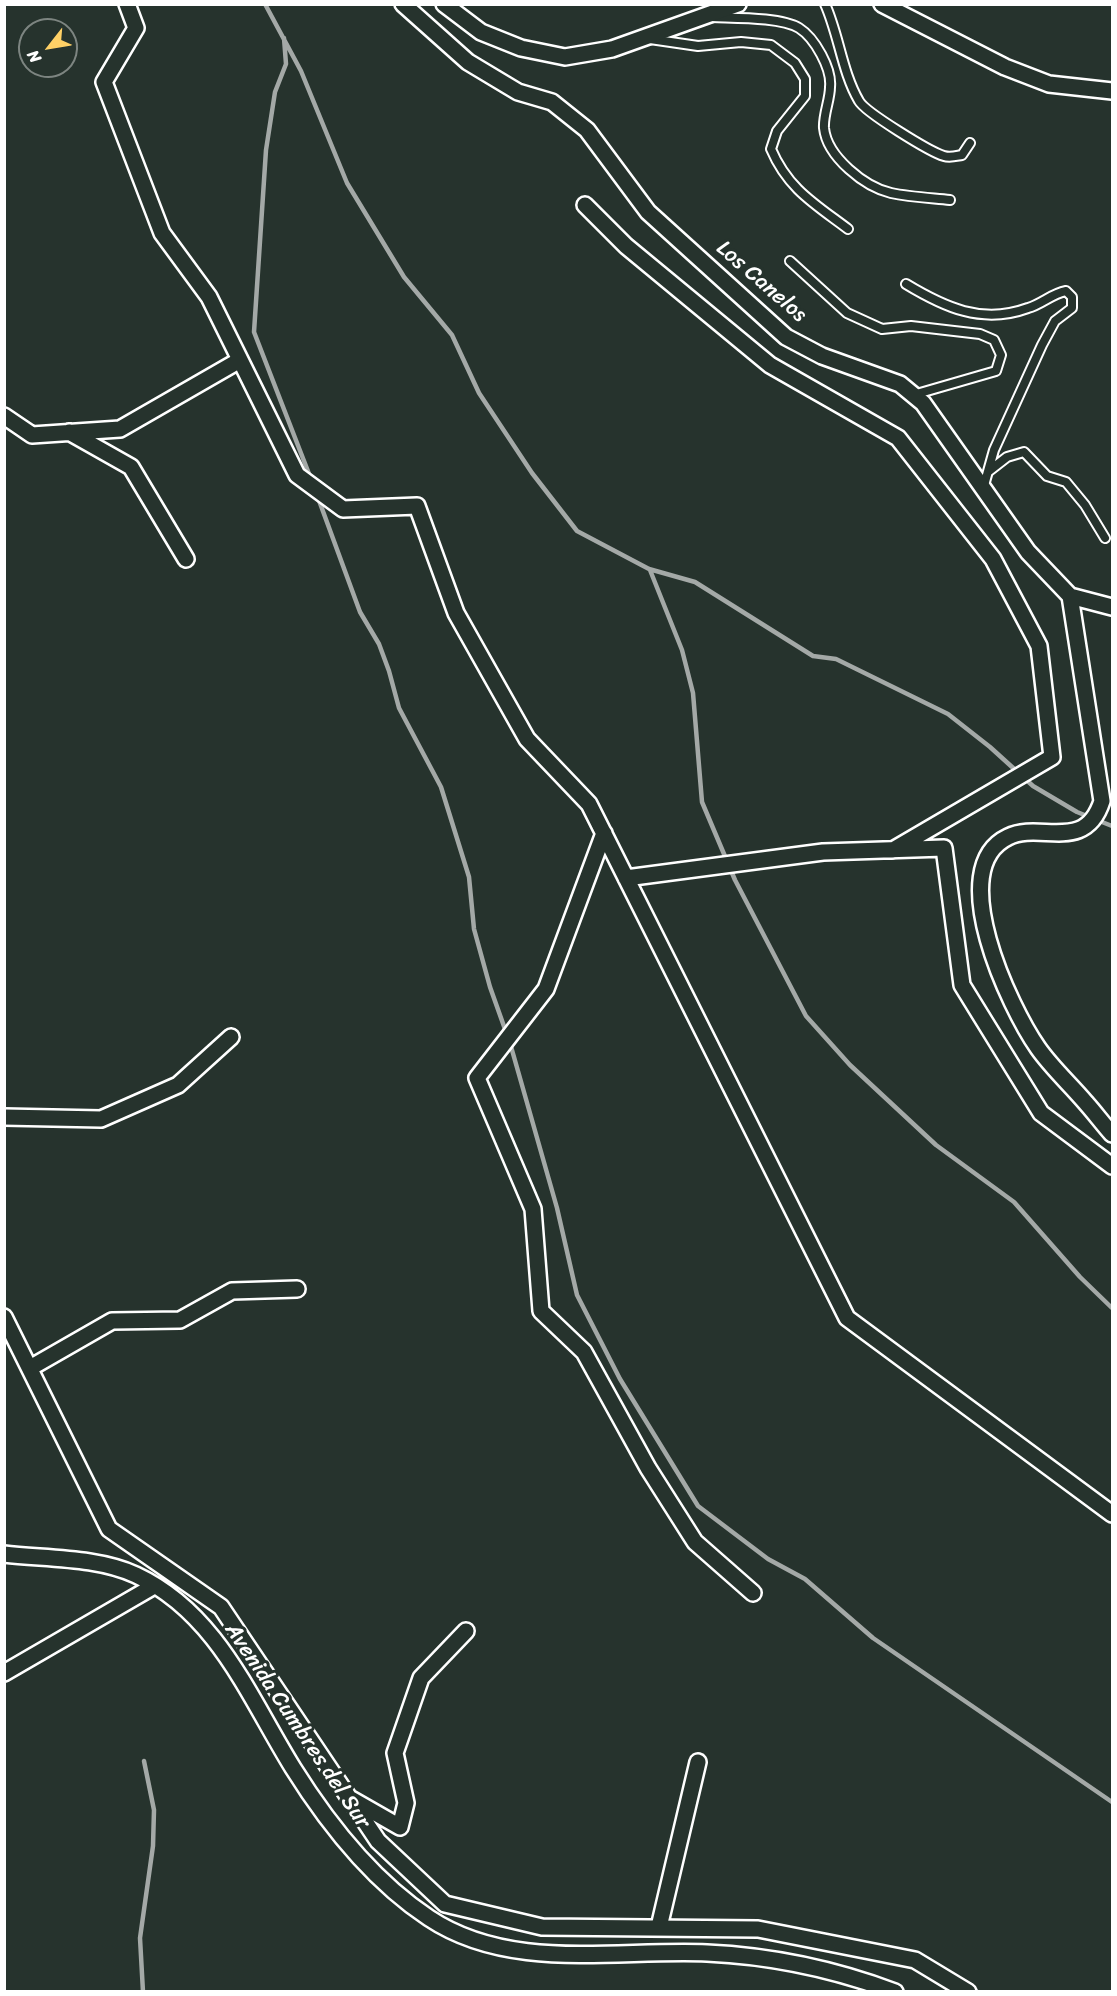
<!DOCTYPE html>
<html>
<head>
<meta charset="utf-8">
<style>
  body { margin:0 }
  #map { position:relative; width:1117px; height:1996px; overflow:hidden; background:#26332d; font-family:Sriracha,sans-serif }
  canvas { display:block }
  .frame { position:absolute; inset:0; border:6px solid #fff; pointer-events:none }
  .north { position:absolute; left:18px; top:18px; width:60px; height:60px; box-sizing:border-box; background:#26332d; border:2px solid #7d8581; border-radius:50%; rotate:239deg; font-size:16px; font-weight:700; line-height:24px; text-align:center; color:#fff }
  .north::after { content:''; display:block; margin:auto; width:21px; height:27px; background:#ffd166; clip-path:polygon(50% 0,100% 100%,50% 72%,0 100%) }
</style>
</head>
<body>
<div id="map">
<canvas width="1117" height="1996"></canvas>
<div class="frame"></div>
<div class="north">N</div>
</div>
<script>
const ctx = document.querySelector('canvas').getContext('2d');
ctx.lineJoin = 'round';
function trace(path, color, width, dash) { ctx.strokeStyle = color; ctx.lineWidth = width; ctx.lineCap = dash ? 'butt' : 'round'; ctx.setLineDash(dash || []); ctx.stroke(path); }
function write(font, color, halo, rows, align = 'center') {
  ctx.font = font + ' Sriracha,sans-serif'; ctx.lineWidth = 6; ctx.setLineDash([]); ctx.textBaseline = 'middle'; ctx.strokeStyle = halo; ctx.fillStyle = color; for (const [text, x, y, turn = 0] of rows) {
    ctx.save(); ctx.translate(x, y); ctx.rotate((+turn || 0) * Math.PI / 180); ctx.textAlign = isNaN(turn) ? turn : align; if (halo) ctx.strokeText(text, 0, 0); ctx.fillText(text, 0, 0); ctx.restore();
  }
}
const stream = new Path2D(`
  M265 4 301 71 347 183 404 277 452 335 479 393 532 473 577 531 649 569 695 582 813 656 836 659 948 714 990 747 1033 786 1077 812 1112 826
  M284 38 286 64 275 92 266 150 254 332 311 479
  M317 495 360 612 379 644 389 671 399 708 441 787 469 877 474 929 490 987 506 1032
  M650 570 682 650 693 693 702 802 735 880 806 1016 850 1065 936 1145 1014 1202 1080 1277 1112 1308
  M510 1043 557 1208 577 1295 620 1379 698 1506 768 1559 805 1579 873 1638 1112 1802
  M143 1992 140 1938 153 1846 154 1810 144 1761`);
const service = new Path2D(`
  M825 4C839 35 842 72 859 101 865 112 930 152 944 156 950 158 956 156 962 155L970 143
  M712 17C735 18 781 17 799 28 815 38 832 69 830 87 830 100 823 115 824 128 827 157 865 187 891 193 910 197 931 198 950 200
  M650 39 698 46 741 42 771 45 795 63 805 79V96L777 131 771 149C788 189 815 204 848 229
  M790 261 847 313 882 329 911 326 980 334 994 340 1001 355 996 371 913 395
  M906 284C944 307 982 325 1028 308 1042 304 1051 294 1066 291L1072 297V308L1055 321 1042 345 994 450 983 489
  M989 471 1007 457 1024 452 1047 476 1066 482 1085 505 1105 538`);
const minor = new Path2D(`
  M127 4 136 28 104 82 162 233 209 297 297 475 343 509 417 506 456 613 527 739 589 804 847 1318 1112 1514
  M403 4 468 62 518 92 552 102 587 130 648 212 786 337 822 356 900 384 923 403 1028 552 1070 596 1112 607
  M444 4 481 32 521 48 565 57 612 49 738 4
  M882 4 1005 67 1049 84 1112 91
  M585 205 626 246 770 365 898 438 993 559 1039 646 1052 757 893 850
  M4 416 32 435 120 429 240 360
  M69 432 131 467 186 559
  M1070 596 1102 801C1085 854 1040 821 1008 837 943 868 1010 1008 1038 1048 1052 1068 1070 1084 1086 1103 1095 1113 1103 1124 1112 1134
  M604 833 546 989 477 1078 533 1209 541 1311 584 1352 648 1468 695 1542 753 1593
  M626 878 823 852 944 848 962 985 1041 1113 1112 1166
  M4 1117 101 1119 178 1085 231 1037
  M4 1317 109 1529 221 1607 378 1841 445 1904 542 1927 758 1929 915 1960 968 1992
  M30 1368 112 1321 180 1320 232 1291 297 1289
  M4 1554C47 1559 97 1557 136 1575 217 1613 249 1697 293 1768 328 1824 373 1881 429 1918 510 1972 615 1949 707 1953 772 1956 834 1969 895 1992
  M4 1673 154 1586
  M351 1799 400 1827 406 1803 395 1753 421 1678 466 1631
  M659 1927 698 1762`);
const streetNames = [
  ["Los Canelos",761,282,41],
  ["Avenida Cumbres del Sur",297,1726,56]
];
trace(stream, '#a4a9a7', 4.5);
trace(service, '#fff', 12);
trace(minor, '#fff', 20);
trace(service, '#26332d', 8);
trace(minor, '#26332d', 15);
write('22px', '#fff', '#26332d', streetNames);
</script>
</body>
</html>
